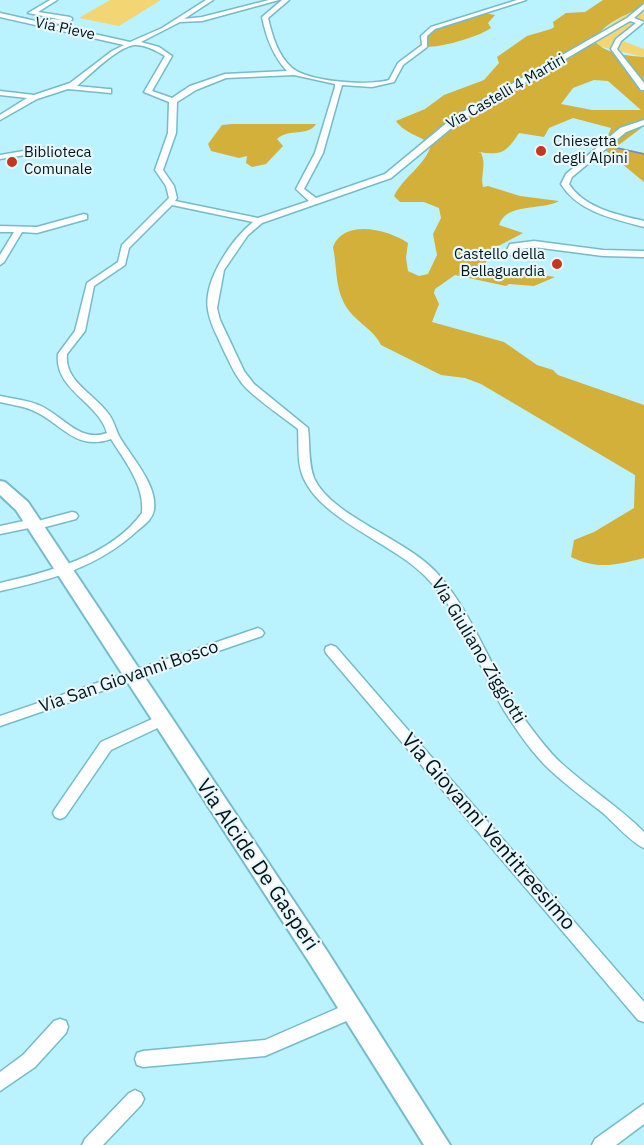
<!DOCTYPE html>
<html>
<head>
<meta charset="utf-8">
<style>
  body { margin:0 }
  canvas { display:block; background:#baf2fe }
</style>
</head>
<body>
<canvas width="644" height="1145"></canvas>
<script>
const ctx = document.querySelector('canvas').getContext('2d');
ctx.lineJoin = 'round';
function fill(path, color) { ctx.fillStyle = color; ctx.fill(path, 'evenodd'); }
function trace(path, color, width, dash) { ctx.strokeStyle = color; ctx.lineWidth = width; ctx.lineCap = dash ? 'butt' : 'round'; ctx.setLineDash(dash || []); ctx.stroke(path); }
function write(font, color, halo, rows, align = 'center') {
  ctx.font = font + ' "IBM Plex Sans",sans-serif'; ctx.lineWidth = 4.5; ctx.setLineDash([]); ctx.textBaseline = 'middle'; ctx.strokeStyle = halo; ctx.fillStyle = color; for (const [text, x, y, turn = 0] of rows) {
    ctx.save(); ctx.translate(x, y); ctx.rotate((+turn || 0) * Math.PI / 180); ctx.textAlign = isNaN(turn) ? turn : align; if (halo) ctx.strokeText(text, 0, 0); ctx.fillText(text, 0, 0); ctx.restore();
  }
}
const green = new Path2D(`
  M110 0H161L119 26 79 18Z
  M644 8V21L621 38 625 42 644 49V57L599 46 596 38C608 24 627 13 644 8Z`);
const forest = new Path2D(`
  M603 0H644V8C630 12 598 25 596 42 605 54 630 56 644 57V126L616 147 644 153V182L598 144 607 138 611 128 573 118 549 128 544 137 519 133C505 154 502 155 478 152L481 153C487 165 480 175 483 187L488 186 520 196 559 201C541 211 507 202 499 225L523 233 489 251 485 266 555 277 534 286 509 284 506 286 455 275 435 289 434 293 439 304 432 322 504 342 537 365 553 370 558 375 644 405V558C616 565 598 570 571 557L574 540 594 532 634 508 635 475 481 384 465 378 441 375 381 345C373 328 353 321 344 303 335 286 337 266 333 247 344 218 389 230 408 243L406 258 408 271 419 276 428 274 437 255 433 234 441 218 439 208 424 202H400L394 196C404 176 425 166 431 145 420 135 405 134 396 121L425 109 444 95 484 80 499 63 497 57 527 36 551 29 554 27 553 22 566 13 585 12ZM594 80 608 81 641 110H592L561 104 573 88Z
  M484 13 495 15 488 23 491 28C481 36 435 50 424 46L423 34 431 27 446 21Z
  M232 124H316C308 137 288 128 277 139L283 146 266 164 252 167 246 163 247 156 239 158 211 151 208 144 222 125Z`);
const stream = new Path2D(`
  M617 148 644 154`);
const street = new Path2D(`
  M50 0H57L38 12 70 17 72 18V20L62 25 49 21 52 19 63 20 28 13Z
  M206 0H213L184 19 202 17 269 0H279L202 21 180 22 141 42 159 47 172 56 152 91 172 98 190 86 225 74 287 71C273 56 266 37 262 17L282 0H289L268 18C272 35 278 56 292 68 309 82 368 86 389 80L398 63 422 45 421 36 431 27 517 0H526L435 29 427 36V47L403 65 394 82 372 87 342 85 323 153 304 189 316 198 385 174 454 117 627 18 644 4V9L634 18 644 22 621 41 617 49 644 83V90H641L611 49 616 39 636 23 630 21 460 121 391 178 262 223 248 235 224 270 217 308 220 320 244 371 254 384 308 428C310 444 308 462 314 478 331 516 406 539 436 572 476 616 492 676 528 724 538 737 548 751 560 762 587 787 618 806 644 832V848C633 844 613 822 603 813 585 799 566 785 550 770 532 753 518 732 505 712 478 667 462 612 424 575 391 542 317 518 302 474 297 460 299 444 298 429 281 416 262 403 247 389 236 378 230 363 223 349 218 337 210 324 208 310 203 281 231 240 253 222L172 205 129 248 125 265 94 286 85 331 67 354C64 381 93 393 107 412 114 420 115 428 119 436 131 457 158 485 154 510 152 520 144 525 137 531 98 567 51 580 0 591V583C49 572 111 556 142 513 145 486 125 461 111 439 76 451 63 425 36 412 25 406 12 405 0 402V396C14 399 28 400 41 406 64 417 80 443 107 433 99 402 54 390 58 354L75 331 87 283 118 262 122 245 169 198 166 186 155 170 168 133 169 102 144 92 165 56C157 51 144 44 134 45 116 48 91 74 77 86L108 89H111V93L68 89 37 99 0 120V115L27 98 0 95V91L34 95 70 83 112 51 124 45 0 17V13L130 42 162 28ZM294 75 335 84V87L315 153 296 189 309 201 258 218 175 201 177 198 174 186 163 170 176 133 177 102 196 90 226 78Z
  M644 120V125L626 132 572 177 569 184C584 208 618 215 644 221V227C614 219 578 212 561 184L566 174 620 128Z
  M41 148H44V152L0 159V155Z
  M84 214 87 215V219L37 233 22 232 4 262 0 265V255L14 232H0V226L37 227Z
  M534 241 603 250 644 251V257L603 256 534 247 515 250 541 253V257L510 255 506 252 510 244Z
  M72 512 76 513 78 516 76 519 34 530 29 528 0 534V526L33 519 38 521Z
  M258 628 262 630 264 633 262 636 0 726V716Z
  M331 645 336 647 644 1002V1022L638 1020 326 653 325 650 326 647Z
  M161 715 166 716 168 720 166 724 111 750 65 817 60 819 55 817 53 813 55 809 101 742Z
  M352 1002 358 1004 360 1010 358 1016 265 1056 143 1067 137 1065 135 1059 137 1053 143 1051 265 1040Z
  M60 1019 66 1021 68 1027 66 1033 35 1067 0 1091V1072L23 1055 54 1021Z
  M135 1090 141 1093 144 1099 141 1105 103 1145H82L85 1139 129 1093Z
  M644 1104V1124L616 1145H592L595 1139Z`);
const secondary = new Path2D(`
  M0 481 5 482 28 502 327 951 450 1145H424L311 965 16 510 0 495Z`);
const markers = [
  [541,151,6,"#c3381f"],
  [12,162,6,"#c3381f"],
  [557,264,6,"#c3381f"]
];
const farStreetnames = [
  ["Via Pieve",65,29,12],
  ["Via Castelli 4 Martiri",506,92,-30]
];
const farPoinames = [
  ["Chiesetta",553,142],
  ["degli Alpini",553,159],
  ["Biblioteca",24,153],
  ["Comunale",24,170],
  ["Castello della",545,255,"right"],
  ["Bellaguardia",545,272,"right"]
];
const streetNames = [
  ["Via Giuliano Ziggiotti",478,651,59],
  ["Via San Giovanni Bosco",129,677,-19]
];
const nearStreetnames = [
  ["Via Giovanni Ventitreesimo",488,832,49],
  ["Via Alcide De Gasperi",257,865,56]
];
fill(green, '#f3d573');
fill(forest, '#d2b03a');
trace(stream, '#7286e1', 1.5);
trace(street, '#75bbca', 3);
trace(secondary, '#75bbca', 4);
fill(street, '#fff');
fill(secondary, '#fff');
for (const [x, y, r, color] of markers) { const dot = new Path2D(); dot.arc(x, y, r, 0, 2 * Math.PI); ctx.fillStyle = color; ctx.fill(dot); trace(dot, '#eaf7fa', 2); }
write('15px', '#00161c', '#eaf7fa', farStreetnames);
write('15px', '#00161c', '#eaf7fa', farPoinames, 'left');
write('18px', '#00161c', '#eaf7fa', streetNames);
write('21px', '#00161c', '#eaf7fa', nearStreetnames);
</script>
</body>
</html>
